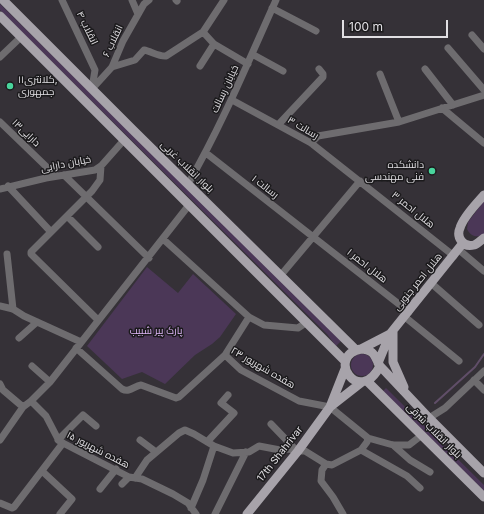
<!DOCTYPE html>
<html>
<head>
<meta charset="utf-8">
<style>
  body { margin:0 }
  #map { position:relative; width:484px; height:514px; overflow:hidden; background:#353137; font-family:Inter,sans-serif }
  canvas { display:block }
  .scale { position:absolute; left:342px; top:20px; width:106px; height:18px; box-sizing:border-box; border:2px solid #e1dfe3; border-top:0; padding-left:5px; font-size:12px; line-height:14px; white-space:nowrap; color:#e1dfe3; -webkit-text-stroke:3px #1b1a1c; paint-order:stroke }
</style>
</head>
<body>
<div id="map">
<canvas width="484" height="514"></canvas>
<div class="scale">100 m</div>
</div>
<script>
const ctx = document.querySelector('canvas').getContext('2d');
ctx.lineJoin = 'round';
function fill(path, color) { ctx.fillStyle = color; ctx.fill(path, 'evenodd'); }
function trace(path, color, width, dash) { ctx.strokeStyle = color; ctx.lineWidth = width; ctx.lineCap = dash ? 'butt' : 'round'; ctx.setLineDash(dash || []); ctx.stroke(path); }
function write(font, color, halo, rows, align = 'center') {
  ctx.font = font + ' Inter,Cairo,sans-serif'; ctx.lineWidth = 3; ctx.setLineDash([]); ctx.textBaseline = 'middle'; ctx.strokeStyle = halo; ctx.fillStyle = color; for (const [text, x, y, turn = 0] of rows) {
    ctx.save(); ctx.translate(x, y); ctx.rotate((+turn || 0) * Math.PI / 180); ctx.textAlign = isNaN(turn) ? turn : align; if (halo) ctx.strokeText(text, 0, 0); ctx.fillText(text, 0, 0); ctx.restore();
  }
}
const green = new Path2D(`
  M0 4 341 341 336 346 327 334 0 10Z
  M484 201V234C477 238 471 237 467 229L468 222Z
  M147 267 178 293 193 274 236 314 220 337 212 344 195 355 165 384 142 372 122 379 87 346Z
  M351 365a11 11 0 1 1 22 0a11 11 0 1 1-22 0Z
  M386 388 484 485V491L383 391Z`);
const stream = new Path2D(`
  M435 403 475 367 484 354`);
const minor = new Path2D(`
  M62 0 95 70 92 88
  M132 0 138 14
  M176 0 177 1
  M272 8 316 31
  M203 32 224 0
  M472 35 484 49
  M448 48 484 90
  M252 54 283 71
  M0 57 21 37
  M200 66 214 44 248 64
  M112 67 135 60 144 50C150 51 160 57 166 56L203 32 214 44
  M425 69 453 105
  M380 74 399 122
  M92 89 112 67 123 41 144 4 149 0
  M232 100 311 143 454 256
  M442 108 484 143
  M0 122 56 176
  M278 125 323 77V74L319 69
  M311 143 318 136 399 122 484 95
  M206 153 409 312
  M64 175 149 258
  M188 184C222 125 248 62 276 0
  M8 186 51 232
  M0 189 46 178 95 170 101 166 124 140
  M67 216 98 247
  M163 239 249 317
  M458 249 484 271
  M7 254 13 309
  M281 275 360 181
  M431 283 479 325
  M0 306 13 309 24 316 81 342
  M405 317 459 361
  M98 320 31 254V252L92 191 100 180 101 166
  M19 338 37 322
  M76 348 122 389C130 393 134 386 141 385L176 398 179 397 225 355 241 370 299 401 330 407 368 438 367 442 361 450
  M225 355 249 317 264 325 298 328 307 322
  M32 366 50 382
  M474 380 484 390
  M0 384 3 390 23 407
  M31 401 50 382 189 205
  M429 418 445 408 484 371
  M271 424 296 450
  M368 438 393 445H409L422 435
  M0 440 23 407 31 401 46 416 59 441 129 477 142 479 173 494 188 503 196 514
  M58 440 83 415 96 426
  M140 440 156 452
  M207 442 234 413 221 403 228 395
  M393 445 410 460 430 472
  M326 464 332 465 361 450 407 476 420 488
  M42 471 72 499 60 514
  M135 478 147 460 179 433 185 430 194 434 214 446 233 453 249 452 259 446 280 450 289 449 298 451H305L326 464 322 470 321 481 333 497 343 514
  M122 484 129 477
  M100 489 116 469
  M0 503 12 508 14 507 63 443
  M191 508 203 480 214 446
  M215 514 246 452`);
const major = new Path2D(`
  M3 0 133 130 356 350
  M0 16 345 361
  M484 195C477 203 463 217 460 228 456 237 463 248 474 245 477 244 481 240 484 238
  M393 331V362L404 387
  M390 334 463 243
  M361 349C375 350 374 356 380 366 359 407 325 356 361 349Z
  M361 349 390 334 378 363
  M380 366 429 418 484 473
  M345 369 330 407 362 382
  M367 381 484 497
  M247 514 298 451 330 407`);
const markers = [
  [10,86,4,"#49d49c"],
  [432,171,4,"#49d49c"]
];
const streetNames = [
  ["انقلاب ۴",87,28,64],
  ["انقلاب ۶",113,41,-65],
  ["خیابان رسالت",225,89,-65],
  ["رسالت ۳",303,128,31],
  ["دارایی۱۳",26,133,44],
  ["خیابان دارایی",66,164,-11],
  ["بلوار انقلاب غربی",187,167,44],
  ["رسالت ۱",265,187,38],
  ["هلال احمر ۳",413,210,39],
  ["هلال احمر ۱",367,266,38],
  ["هلال احمر جنوبی",418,282,-51],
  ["هفده شهریور ۲۳",263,368,30],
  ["بلوار انقلاب شرقی",434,431,45],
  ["هفده شهریور ۱۵",98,450,27],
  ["17th Shahrivar",280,454,-52]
];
const poiNames = [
  ["کلانتری۱۱,",18,80],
  ["جمهوری",18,92],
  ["دانشکده",424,165,"right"],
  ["فنی مهندسی",424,177,"right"]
];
const parkNames = [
  ["پارک پیر شبیب",156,331]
];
fill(green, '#4b3757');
trace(stream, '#604e68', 2);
trace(minor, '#6e6c6f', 7);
trace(major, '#a7a3aa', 9);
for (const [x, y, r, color] of markers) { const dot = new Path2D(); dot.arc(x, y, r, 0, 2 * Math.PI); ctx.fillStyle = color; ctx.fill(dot); trace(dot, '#1b1a1c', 1.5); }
write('10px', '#e1dfe3', '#1b1a1c', streetNames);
write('10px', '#e1dfe3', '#1b1a1c', poiNames, 'left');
write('10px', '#dfb6f8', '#1b1a1c', parkNames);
</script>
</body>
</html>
